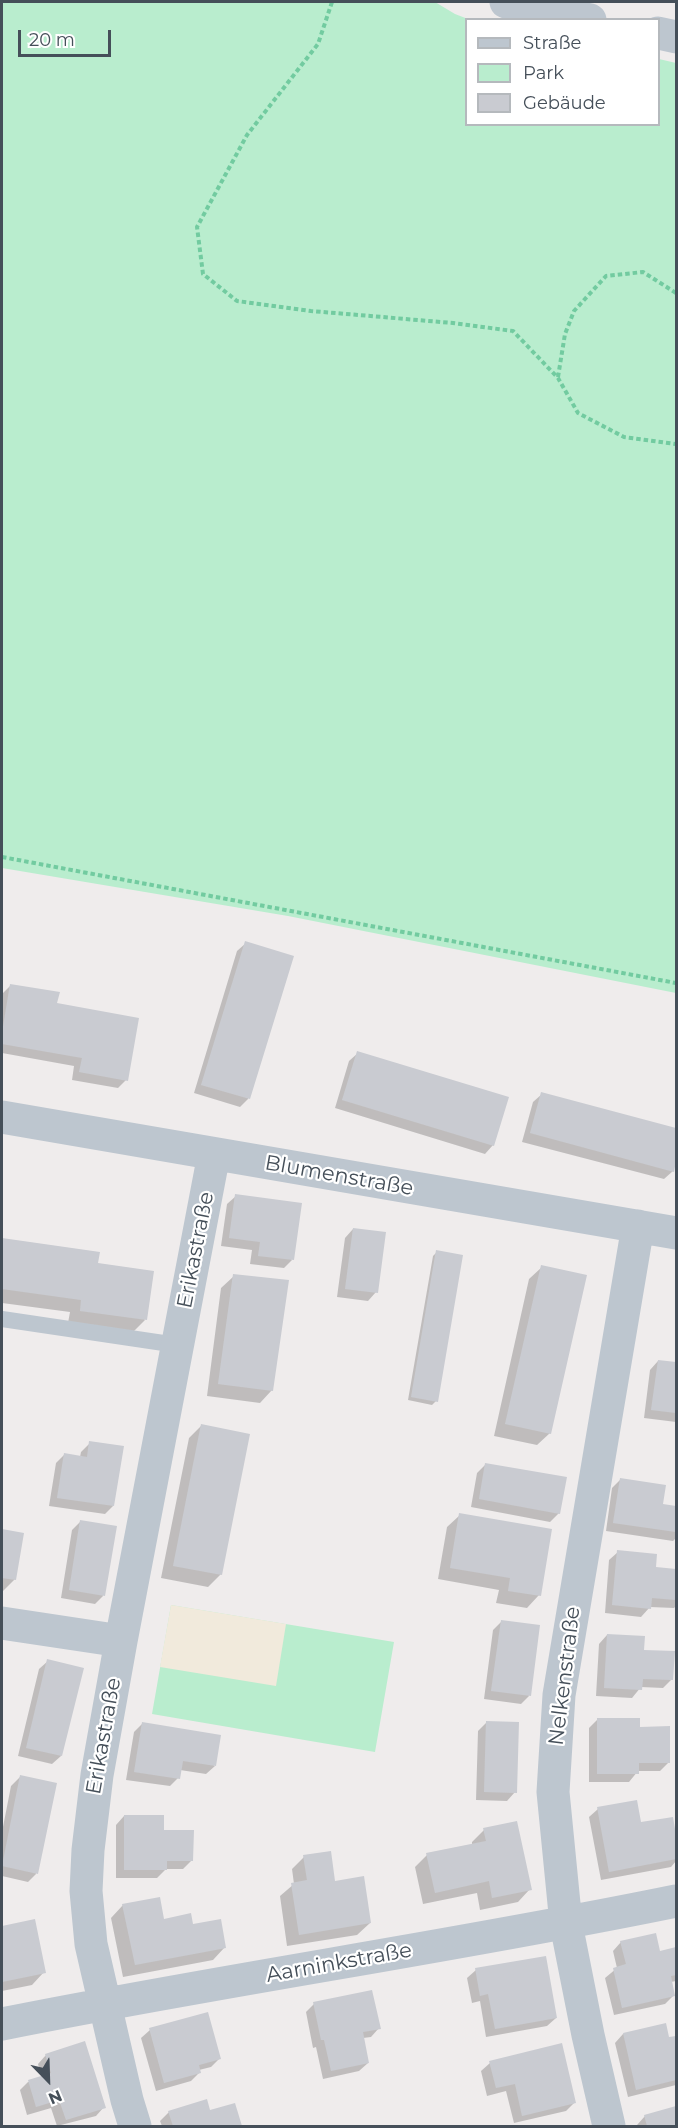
<!DOCTYPE html>
<html>
<head>
<meta charset="utf-8">
<style>
  body { margin:0 }
  #map { position:relative; width:678px; height:2128px; overflow:hidden; background:#efecec; font-family:Montserrat,sans-serif }
  canvas { display:block }
  .frame { position:absolute; inset:0; border:3px solid #454f59; pointer-events:none }
  .legend { position:absolute; left:465px; top:18px; width:195px; height:108px; box-sizing:border-box; background:#fff; border:2px solid #b5b9bd; margin:0; padding:8px 10px; list-style:none; font-size:18px; color:#454f59 }
  .legend li { display:flex; align-items:center; gap:12px; height:30px }
  .legend b { width:30px; border:2px solid #b5b9bd }
  .north { position:absolute; left:18px; top:2050px; width:60px; height:60px; -webkit-text-stroke:4px #fff; paint-order:stroke; rotate:157deg; font-size:16px; font-weight:700; line-height:24px; text-align:center; color:#454f59 }
  .north::after { content:''; display:block; margin:auto; width:21px; height:27px; background:#454f59; clip-path:polygon(50% 0,100% 100%,50% 72%,0 100%) }
  .scale { position:absolute; left:18px; top:30px; width:93px; height:27px; box-sizing:border-box; border:3px solid #454f59; border-top:0; padding-left:8px; font-size:18px; line-height:21px; white-space:nowrap; color:#454f59; -webkit-text-stroke:4px #fff; paint-order:stroke }
</style>
</head>
<body>
<div id="map">
<canvas width="678" height="2128"></canvas>
<div class="frame"></div>
<ul class="legend">
<li><b style="height:8px;background:#bdc6cf"></b>Straße</li>
<li><b style="height:16px;background:#b9edce"></b>Park</li>
<li><b style="height:16px;background:#c9cbd1"></b>Gebäude</li>
</ul>
<div class="north">N</div>
<div class="scale">20 m</div>
</div>
<script>
const ctx = document.querySelector('canvas').getContext('2d');
ctx.lineJoin = 'round';
function fill(path, color) { ctx.fillStyle = color; ctx.fill(path, 'evenodd'); }
function trace(path, color, width, dash) { ctx.strokeStyle = color; ctx.lineWidth = width; ctx.lineCap = dash ? 'butt' : 'round'; ctx.setLineDash(dash || []); ctx.stroke(path); }
function write(font, color, halo, rows, align = 'center') {
  ctx.font = font + ' Montserrat,sans-serif'; ctx.lineWidth = 4.5; ctx.setLineDash([]); ctx.textBaseline = 'middle'; ctx.strokeStyle = halo; ctx.fillStyle = color; for (const [text, x, y, turn = 0] of rows) {
    ctx.save(); ctx.translate(x, y); ctx.rotate((+turn || 0) * Math.PI / 180); ctx.textAlign = isNaN(turn) ? turn : align; if (halo) ctx.strokeText(text, 0, 0); ctx.fillText(text, 0, 0); ctx.restore();
  }
}
const green = new Path2D(`
  M2 2H435L455 14 468 19 466 124H658L659 59 676 63V993L288 916 2 868Z
  M171 1605 394 1642 375 1752 152 1714Z`);
const sand = new Path2D(`
  M171 1605 286 1624 276 1686 160 1667Z`);
const shadow = new Path2D(`
  M246 943 292 957 248 1099 240 1107 194 1093 237 951Z
  M11 985 56 1005 126 1080 118 1088 72 1080 74 1066 2 1053V994Z
  M358 1053 493 1145 485 1154 335 1108 349 1061Z
  M542 1094 676 1130V1155L673 1171 664 1179 522 1142 533 1102Z
  M236 1196 292 1260 284 1268 250 1264 252 1250 221 1246 227 1204Z
  M353 1229 376 1292 368 1301 337 1297 345 1238Z
  M2 1239 98 1253 96 1264 145 1320 133 1332 68 1323 70 1312 2 1303Z
  M437 1252 436 1401 432 1405 408 1400 433 1256Z
  M542 1267 550 1433 537 1445 494 1436 529 1279Z
  M234 1276 272 1390 260 1403 207 1396 221 1288Z
  M658 1361 676 1364V1422L644 1418 650 1370Z
  M201 1426 221 1574 208 1587 161 1578 189 1438Z
  M90 1443 113 1506 105 1514 49 1506 56 1463 64 1455 80 1457 81 1452Z
  M486 1464 559 1513 550 1522 471 1507 477 1473Z
  M620 1480 661 1505 676 1508V1538L673 1541 606 1531 612 1488Z
  M460 1515 539 1595 527 1608 496 1603 499 1590 438 1579 447 1527Z
  M81 1521 103 1596 95 1604 61 1598 72 1530Z
  M2 1531 22 1534 15 1579 2 1592Z
  M618 1552 655 1569 676 1570V1606L674 1608 650 1607 641 1617 605 1613 609 1560Z
  M502 1621 529 1696 521 1704 484 1699 493 1630Z
  M607 1635 643 1651 671 1680 663 1688 641 1687 632 1698 596 1696 599 1644Z
  M48 1661 61 1756 52 1764 18 1756 39 1669Z
  M597 1720 639 1728 669 1762 660 1771H638L629 1782H589V1728Z
  M486 1723 515 1792 507 1801 476 1800 478 1731Z
  M142 1724 215 1766 206 1774 180 1770 178 1778 170 1786 126 1780 134 1732Z
  M20 1777 36 1874 28 1882 2 1876V1832L11 1786Z
  M598 1809 639 1824 672 1818 676 1843V1861L671 1867 601 1880 589 1817Z
  M124 1816 162 1831 192 1860 183 1869H166L157 1878H116V1825Z
  M484 1830 530 1889 518 1902 480 1910 477 1893 423 1904 415 1867 427 1855 472 1845V1842Z
  M304 1857 334 1883 370 1923 357 1935 287 1946 280 1896 294 1884 292 1869Z
  M123 1905 163 1921 192 1926 225 1947 213 1960 123 1977 111 1918Z
  M34 1920 44 1972 32 1985 2 1991V1927Z
  M621 1942 659 1952 676 1948V1981L671 1982 674 1995 665 2004 614 2015 605 1978 617 1968 613 1951Z
  M476 1970 556 2018 547 2026 486 2037 480 2001 472 2003 467 1978Z
  M314 2004 379 2028 371 2037 363 2038 368 2063 359 2071 323 2079 316 2047 313 2048 306 2012Z
  M150 2030 220 2058 211 2067 199 2070V2073L191 2081 156 2091 141 2038Z
  M623 2034 668 2039 676 2037V2085L628 2097 615 2043Z
  M46 2055 104 2107 96 2116 57 2126 51 2108 27 2115 20 2090 28 2082 42 2078 38 2064Z
  M490 2063 575 2102 566 2111 514 2123 506 2091 487 2096 481 2071Z
  M234 2104 241 2126H162L160 2121 169 2112H210Z
  M676 2108V2126H637V2125L645 2116Z`);
const building = new Path2D(`
  M245 941 294 956 250 1099 201 1085Z
  M10 984 60 992 57 1003 139 1018 128 1081 79 1072 82 1058 2 1044V1033Z
  M357 1051 509 1097 494 1146 342 1100Z
  M541 1092 676 1128V1161L674 1172 530 1133Z
  M235 1194 302 1203 294 1260 258 1256 260 1242 229 1238Z
  M353 1228 386 1232 378 1293 345 1289Z
  M2 1238 100 1252 98 1263 154 1271 147 1320 80 1311 81 1300 2 1289Z
  M436 1250 463 1255 438 1402 411 1397Z
  M541 1265 587 1275 551 1434 505 1424Z
  M233 1274 289 1280 273 1391 218 1384Z
  M658 1360 676 1362V1413L651 1410Z
  M201 1424 250 1434 222 1575 173 1566Z
  M89 1441 124 1446 114 1506 57 1498 64 1453 87 1457Z
  M485 1463 567 1477 560 1514 479 1499Z
  M620 1478 666 1485 663 1504 676 1506V1532L613 1523Z
  M459 1513 552 1529 541 1596 508 1591 510 1578 450 1568Z
  M80 1520 117 1526 105 1596 69 1590Z
  M2 1529 24 1533 16 1580 2 1578Z
  M617 1550 657 1554 656 1567 676 1569V1600L652 1598 651 1609 612 1605Z
  M501 1620 540 1625 531 1696 491 1691Z
  M607 1634 645 1636 644 1650 675 1651 673 1680 643 1679 642 1690 604 1688Z
  M47 1659 84 1668 62 1756 26 1748Z
  M597 1718H640V1727L670 1726V1763H639V1774H597Z
  M486 1721 519 1722 517 1793 484 1792Z
  M142 1722 221 1735 216 1766 183 1761 180 1779 134 1772Z
  M20 1775 57 1783 38 1874 2 1866Z
  M637 1800 641 1822 673 1817 676 1835V1859L609 1872 597 1807Z
  M124 1815H164V1830H194L193 1861H167V1870H124Z
  M517 1821 532 1890 492 1898 489 1881 435 1893 426 1853 486 1841 483 1828Z
  M331 1851 335 1881 364 1876 371 1923 299 1935 291 1883 307 1880 303 1855Z
  M160 1897 164 1919 191 1913 193 1924 221 1919 226 1948 135 1965 122 1904Z
  M35 1919 46 1973 2 1982V1926Z
  M656 1933 660 1951 676 1947V1975L671 1976 675 1996 622 2008 613 1968 626 1964 620 1941Z
  M546 1956 557 2018 495 2029 488 1994 480 1996 475 1968Z
  M372 1990 381 2029 363 2032 369 2063 331 2071 324 2040H321L313 2002Z
  M208 2012 221 2059 199 2065 201 2073 164 2083 149 2028Z
  M666 2023 669 2037 676 2036V2080L636 2090 623 2033Z
  M85 2041 106 2108 66 2120 59 2100 36 2107 28 2080 51 2073 45 2054Z
  M562 2043 576 2103 522 2116 515 2084 496 2088 489 2061Z
  M207 2099 210 2110 235 2103 242 2126H173L168 2111Z
  M676 2106V2126H647L644 2115Z`);
const path = new Path2D(`
  M332 2 318 44 247 135 197 227 203 274 237 301 311 311 453 323 513 331 558 378 578 413 624 437 676 444
  M558 377 565 334 574 311 606 276 643 272 676 293
  M2 857 676 983`);
const lane = new Path2D(`
  M2 1319 177 1345`);
const street = new Path2D(`
  M506 2 590 20
  M658 33 676 37
  M2 1117 676 1233
  M2 1623 121 1641
  M2 2024C226 1979 452 1947 676 1901
  M135 2126 127 2100 91 1944 86 1891 88 1850 97 1775 121 1641 214 1154
  M609 2126 588 2035 566 1924 553 1792 559 1695 638 1226`);
const streetNames = [
  ["Blumenstraße",339,1176,10],
  ["Erikastraße",196,1250,-79],
  ["Nelkenstraße",565,1676,-83],
  ["Erikastraße",104,1736,-80],
  ["Aarninkstraße",339,1963,-10]
];
fill(green, '#b9edce');
fill(sand, '#f1eadc');
fill(shadow, '#0003');
fill(building, '#c9cbd1');
trace(path, '#72cba0', 4, [4.5, 3]);
trace(lane, '#bdc6cf', 16);
trace(street, '#bdc6cf', 33);
write('21px', '#454f59', '#fff', streetNames);
</script>
</body>
</html>
